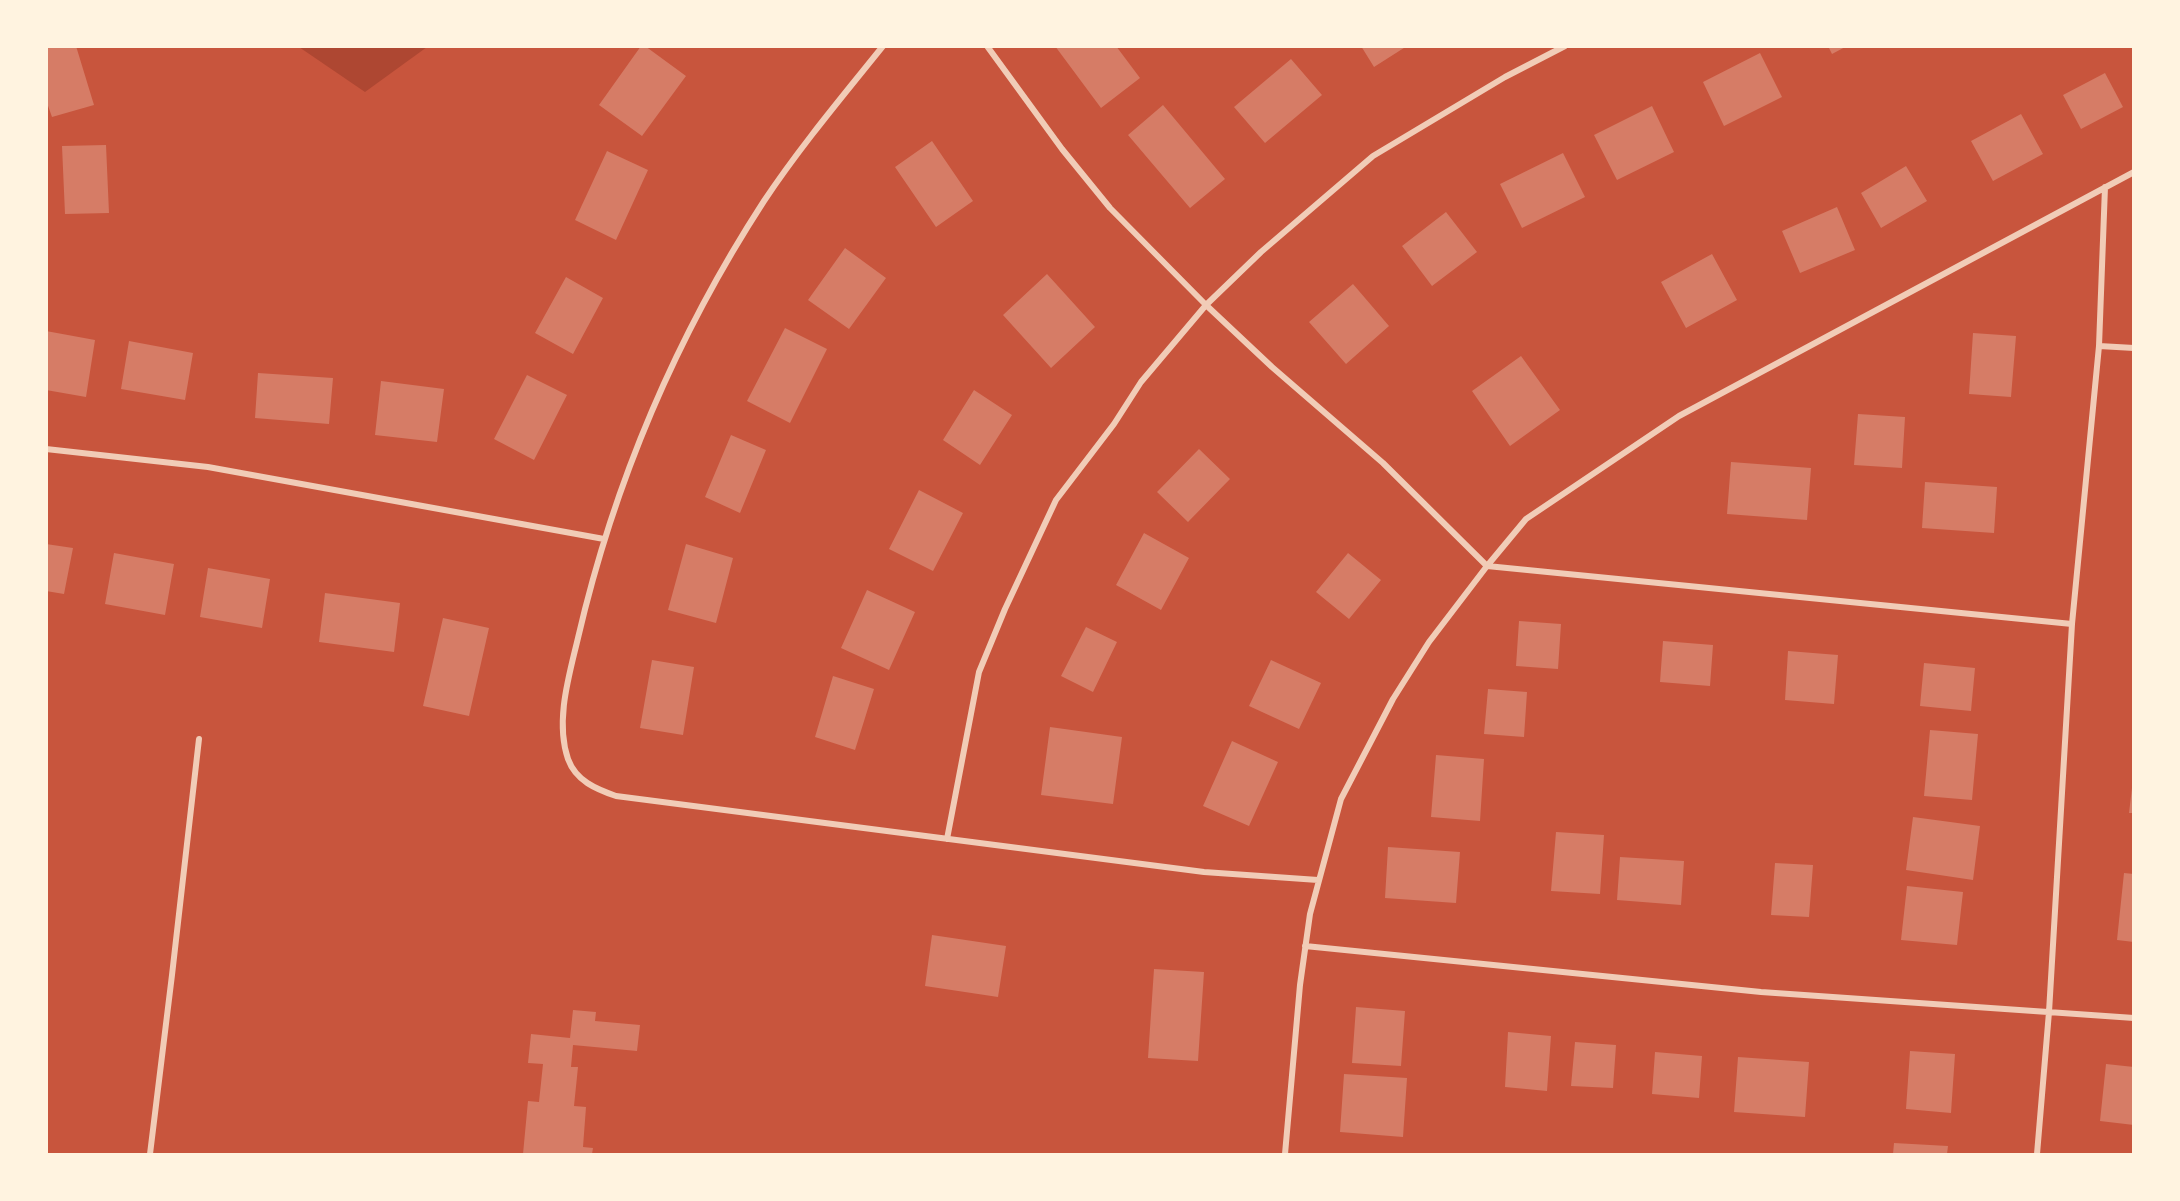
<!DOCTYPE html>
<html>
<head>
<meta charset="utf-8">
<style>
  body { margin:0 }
  #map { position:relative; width:2180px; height:1201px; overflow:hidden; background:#c8553d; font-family:"Fira Sans Condensed",sans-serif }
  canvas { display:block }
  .frame { position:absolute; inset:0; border:48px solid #fff3e0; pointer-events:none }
</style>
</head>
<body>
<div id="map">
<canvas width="2180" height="1201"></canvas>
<div class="frame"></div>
</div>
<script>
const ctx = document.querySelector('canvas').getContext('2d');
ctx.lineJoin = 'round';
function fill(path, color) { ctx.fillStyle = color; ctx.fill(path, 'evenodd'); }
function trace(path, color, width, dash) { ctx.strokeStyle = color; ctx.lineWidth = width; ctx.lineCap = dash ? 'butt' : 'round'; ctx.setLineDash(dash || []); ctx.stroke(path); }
const green = new Path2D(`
  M299 47H427L365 92Z`);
const building = new Path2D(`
  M46 46H76L94 105 52 117 46 100Z
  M641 46H645L686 76 642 136 599 105Z
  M1055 46H1116L1140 78 1101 108Z
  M1361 46H1407L1374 67Z
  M1828 46H1847L1832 54Z
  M1760 53 1782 97 1724 126 1703 82Z
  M1291 59 1322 95 1265 143 1234 107Z
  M2105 73 2123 107 2081 129 2063 95Z
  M1163 105 1225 179 1190 208 1128 135Z
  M1652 106 1674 152 1617 180 1594 135Z
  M2021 114 2043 154 1993 181 1971 141Z
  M932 141 973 201 936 227 895 167Z
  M106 145 109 213 65 214 62 146Z
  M607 151 648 170 616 240 575 220Z
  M1563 153 1585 197 1522 228 1500 184Z
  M1906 166 1927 201 1881 228 1861 193Z
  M1837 207 1855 250 1800 273 1782 231Z
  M1446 212 1477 252 1432 286 1402 246Z
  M845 248 886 278 849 329 808 300Z
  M1712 254 1737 300 1686 328 1661 282Z
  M1047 274 1095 327 1051 368 1003 315Z
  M566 277 603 298 573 354 535 333Z
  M1353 284 1389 326 1346 364 1309 322Z
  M785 328 827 349 790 423 747 401Z
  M46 331 95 340 86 397 46 390Z
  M1973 333 2016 336 2011 397 1969 394Z
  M129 341 193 353 185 400 121 389Z
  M1521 356 1560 410 1510 446 1472 391Z
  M258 373 333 378 329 424 255 418Z
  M527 375 567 395 534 460 494 439Z
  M381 381 444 389 437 442 375 435Z
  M974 390 1012 415 980 465 943 440Z
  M1858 414 1905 417 1902 468 1854 465Z
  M731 435 766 450 740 513 705 497Z
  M1199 449 1230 479 1188 522 1157 492Z
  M1731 462 1811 468 1807 520 1727 514Z
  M1925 482 1997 487 1994 533 1922 528Z
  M919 490 963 513 933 571 889 549Z
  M1144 533 1189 558 1161 610 1116 585Z
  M46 544 73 548 64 594 46 591Z
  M686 544 733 558 716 623 668 610Z
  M114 553 174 564 165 615 105 604Z
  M1348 553 1381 580 1349 619 1316 592Z
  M208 568 270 579 262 628 200 617Z
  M867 590 915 612 889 670 841 648Z
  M325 593 400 603 394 652 319 642Z
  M443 618 489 628 469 716 423 706Z
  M1519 621 1561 624 1558 669 1516 666Z
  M1086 627 1117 642 1093 692 1061 676Z
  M1663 641 1713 645 1710 686 1660 682Z
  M1788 651 1838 655 1834 704 1785 700Z
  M652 660 694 667 683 735 640 728Z
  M1271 660 1321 683 1299 729 1249 706Z
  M1924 663 1975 668 1971 711 1920 706Z
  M833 676 874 689 855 750 815 737Z
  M1488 689 1527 692 1524 737 1484 734Z
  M1050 727 1122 737 1113 804 1041 795Z
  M1930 730 1978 734 1972 800 1924 796Z
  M1232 741 1278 762 1249 826 1203 806Z
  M1436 755 1484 759 1480 821 1431 817Z
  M2132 788H2134V813H2129Z
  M1913 817 1980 826 1973 880 1906 870Z
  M1556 832 1604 835 1600 894 1551 891Z
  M1388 847 1460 852 1456 903 1385 898Z
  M1620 857 1684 861 1681 905 1617 900Z
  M1775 863 1813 865 1809 917 1771 915Z
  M2124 873 2134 874V942L2117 940Z
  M1907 886 1963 892 1957 945 1901 940Z
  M932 935 1006 946 998 997 925 986Z
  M1154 969 1204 972 1198 1061 1148 1058Z
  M1356 1007 1405 1011 1401 1066 1352 1063Z
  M573 1010 596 1012 595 1021 640 1025 637 1051 573 1045 571 1067H578L574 1106 586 1107 583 1147 593 1148 592 1154H523L528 1101 539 1102 543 1064 528 1063 531 1034 570 1038Z
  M1508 1032 1551 1036 1547 1091 1505 1087Z
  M1575 1042 1616 1045 1613 1088 1571 1086Z
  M1910 1051 1955 1054 1951 1113 1906 1109Z
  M1655 1052 1702 1056 1699 1098 1652 1094Z
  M1738 1057 1809 1062 1805 1117 1734 1112Z
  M2106 1064 2134 1067V1125L2100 1121Z
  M1344 1074 1407 1078 1403 1137 1340 1132Z
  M1894 1143 1948 1146 1947 1154H1893Z`);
const minor = new Path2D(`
  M883 46C842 97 800 147 764 201 677 335 614 483 578 638 569 676 555 721 568 759 576 781 596 789 616 796L1204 872 1318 880
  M987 46 1062 149 1110 208 1206 305 1272 367 1383 463 1487 566 2072 624
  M2099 346 2134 348
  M46 449 208 467 604 539
  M947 839 979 672 1005 609 1056 500 1114 424 1141 382 1206 305 1261 252 1373 156 1505 77 1565 46
  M1305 946 1761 992 2134 1018
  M150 1154 172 975 199 739
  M1285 1154 1300 985 1310 914 1341 799 1393 699 1429 642 1487 566 1526 519 1679 416 2134 172
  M2037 1154 2049 1012 2072 624 2099 346 2105 187`);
fill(green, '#ae4732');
fill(building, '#d67c66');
trace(minor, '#f1ccb7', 6);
</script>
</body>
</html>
